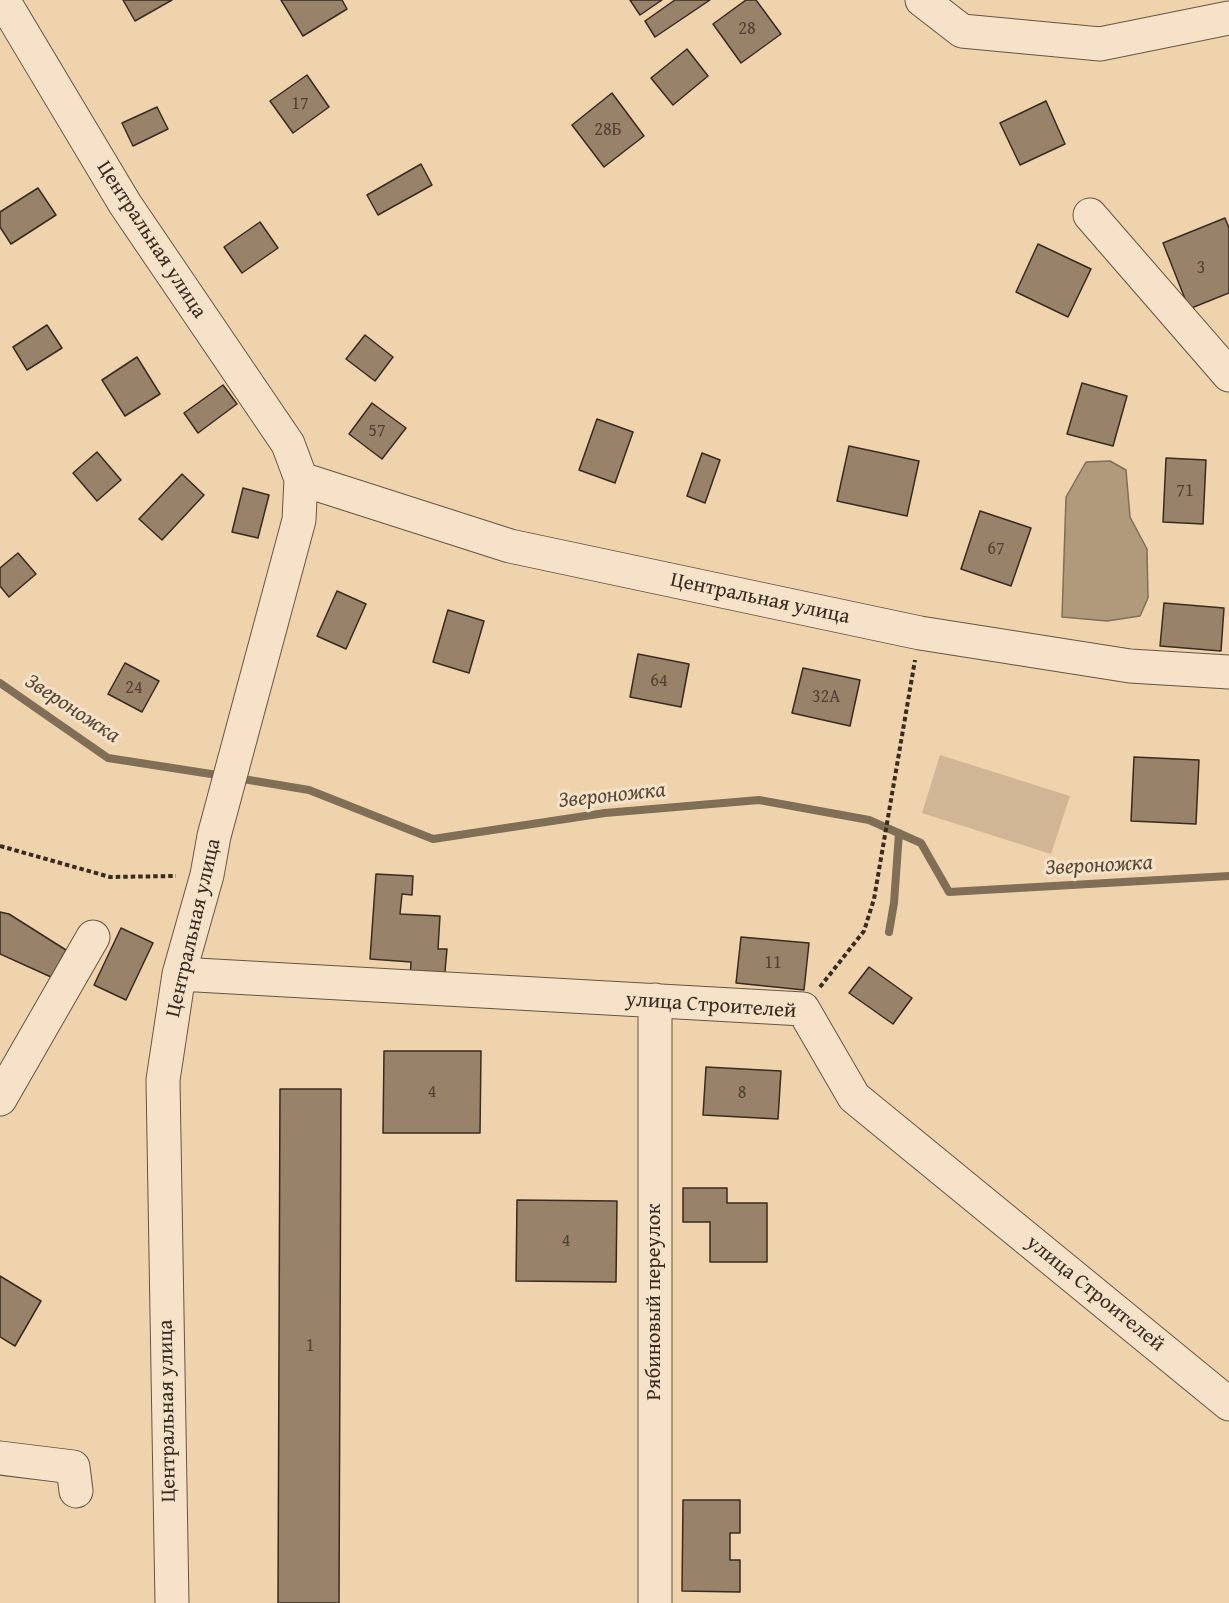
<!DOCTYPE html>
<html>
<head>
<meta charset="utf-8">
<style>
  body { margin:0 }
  canvas { display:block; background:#efd3ac }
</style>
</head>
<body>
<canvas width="1229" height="1603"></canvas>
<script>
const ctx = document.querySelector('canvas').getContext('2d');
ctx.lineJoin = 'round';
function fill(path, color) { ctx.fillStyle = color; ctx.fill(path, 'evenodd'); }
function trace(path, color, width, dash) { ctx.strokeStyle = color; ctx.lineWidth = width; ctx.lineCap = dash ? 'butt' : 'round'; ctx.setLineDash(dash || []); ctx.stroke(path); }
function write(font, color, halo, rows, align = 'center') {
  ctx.font = font + ' "Gentium Book Plus",serif'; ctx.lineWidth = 6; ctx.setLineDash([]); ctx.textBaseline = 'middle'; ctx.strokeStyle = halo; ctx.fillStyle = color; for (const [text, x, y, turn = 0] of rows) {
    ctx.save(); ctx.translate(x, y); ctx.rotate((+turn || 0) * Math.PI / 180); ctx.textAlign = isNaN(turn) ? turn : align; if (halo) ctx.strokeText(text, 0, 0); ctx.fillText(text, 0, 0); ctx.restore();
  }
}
const green = new Path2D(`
  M940 755 1070 796 1051 854 922 813Z`);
const water = new Path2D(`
  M1110 461 1126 470 1130 517 1147 549 1148 598 1140 616 1107 621 1062 617 1066 497 1086 462Z`);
const stream = new Path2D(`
  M0 683 108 758 224 776
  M237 778 309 790 433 839 605 813 759 800 869 820 921 843 949 892 1229 876
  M889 932 894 903 899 833`);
const building = new Path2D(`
  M123 0H172L135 21Z
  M281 0H342L347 9 303 36Z
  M630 0H662L640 15Z
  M675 0H710L655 37 645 21Z
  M746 0H756L781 34 741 63 713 24Z
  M687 49 708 76 673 105 651 78Z
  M307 75 329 107 293 133 270 101Z
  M612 93 644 136 604 167 572 125Z
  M1046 101 1065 144 1020 165 1000 123Z
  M157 107 168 129 133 146 122 123Z
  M421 164 432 185 378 215 367 195Z
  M38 188 56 215 11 244 0 227V212Z
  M1225 218 1229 228V293L1189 309 1163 243Z
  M260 222 278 248 242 273 224 247Z
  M1038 244 1091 269 1068 317 1016 292Z
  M47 325 62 348 27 370 13 347Z
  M365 335 393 357 375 381 346 359Z
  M137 357 160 394 125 416 102 380Z
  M1082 383 1127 396 1113 446 1067 434Z
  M223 385 237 404 198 433 184 413Z
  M372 403 406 428 382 459 349 434Z
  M597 419 633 432 615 483 579 470Z
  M849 446 919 461 907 516 837 501Z
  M97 452 121 480 97 501 73 473Z
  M702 453 720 460 705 503 687 496Z
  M1166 458 1206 460 1203 524 1163 522Z
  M182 474 204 495 162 540 139 519Z
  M243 488 269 495 258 538 232 532Z
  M980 511 1031 528 1011 586 961 569Z
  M18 553 36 574 9 597 0 586V568Z
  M337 591 366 604 346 649 317 636Z
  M1164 603 1224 608 1221 651 1160 646Z
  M448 610 484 621 469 673 433 662Z
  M638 654 689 664 681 707 630 697Z
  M125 663 159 681 142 712 108 694Z
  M803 668 860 680 850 726 792 713Z
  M1134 757 1199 760 1196 824 1131 821Z
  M376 874 413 876 412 895 402 894 400 914 440 916 438 949H447L444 982 410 980 411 962 370 959Z
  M0 912 9 914 66 950 51 977 0 954Z
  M121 928 153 943 126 1000 94 985Z
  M741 937 809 943 804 990 736 983Z
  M869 967 912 998 893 1024 849 993Z
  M384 1051H481L480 1133H383Z
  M706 1067 781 1071 778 1119 703 1115Z
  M280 1089H341L339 1603H278Z
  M683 1188H727V1203H767V1262H710V1222H683Z
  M517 1200 617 1201 616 1282 516 1281Z
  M0 1276 41 1301 15 1346 0 1337Z
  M683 1500H740V1533H730V1560H740V1592L682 1591Z`);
const path = new Path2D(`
  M0 846 110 877 176 876
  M820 987 864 931 874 899 915 660`);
const minor = new Path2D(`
  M3 0 125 204 288 444 301 479 299 520 214 836 207 875 179 974 163 1080 172 1603
  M922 0 962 31 1100 44 1229 18
  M1090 215 1229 375
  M301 479 510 546 920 633 1130 666 1229 672
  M179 974 803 1009 854 1097 1229 1404
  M0 1099 93 937
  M0 1458 73 1467 76 1491
  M655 1603V1000`);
const numberNames = [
  ["28",747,29],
  ["17",300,104],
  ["28Б",608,130],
  ["3",1201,268],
  ["57",377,431],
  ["71",1185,491],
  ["67",996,549],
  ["64",659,681],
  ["24",134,688],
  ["32А",826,697],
  ["11",773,963],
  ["4",432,1092],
  ["8",742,1093],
  ["4",566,1241],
  ["1",310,1346]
];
const streetNames = [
  ["Центральная улица",151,240,57],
  ["Центральная улица",760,599,12],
  ["Центральная улица",194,928,-77],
  ["улица Строителей",711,1006,4],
  ["улица Строителей",1095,1294,39],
  ["Рябиновый переулок",655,1302,-90],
  ["Центральная улица",168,1411,-91]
];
const waterNames = [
  ["Звероножка",72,709,33],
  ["Звероножка",612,796,-6],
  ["Звероножка",1099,866,-3]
];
fill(green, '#d0b694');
fill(water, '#b19a7c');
trace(water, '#816e57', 1.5);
trace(stream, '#816e57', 8);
fill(building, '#988269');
trace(building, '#392b20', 1.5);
trace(minor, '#665543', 35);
trace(path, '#392b20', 4, [4.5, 3]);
trace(minor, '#f5e2c9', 33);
write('18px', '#514132', null, numberNames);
write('21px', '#392b20', '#f5e2c9', streetNames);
write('italic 22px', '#574737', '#f5e2c9', waterNames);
</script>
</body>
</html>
